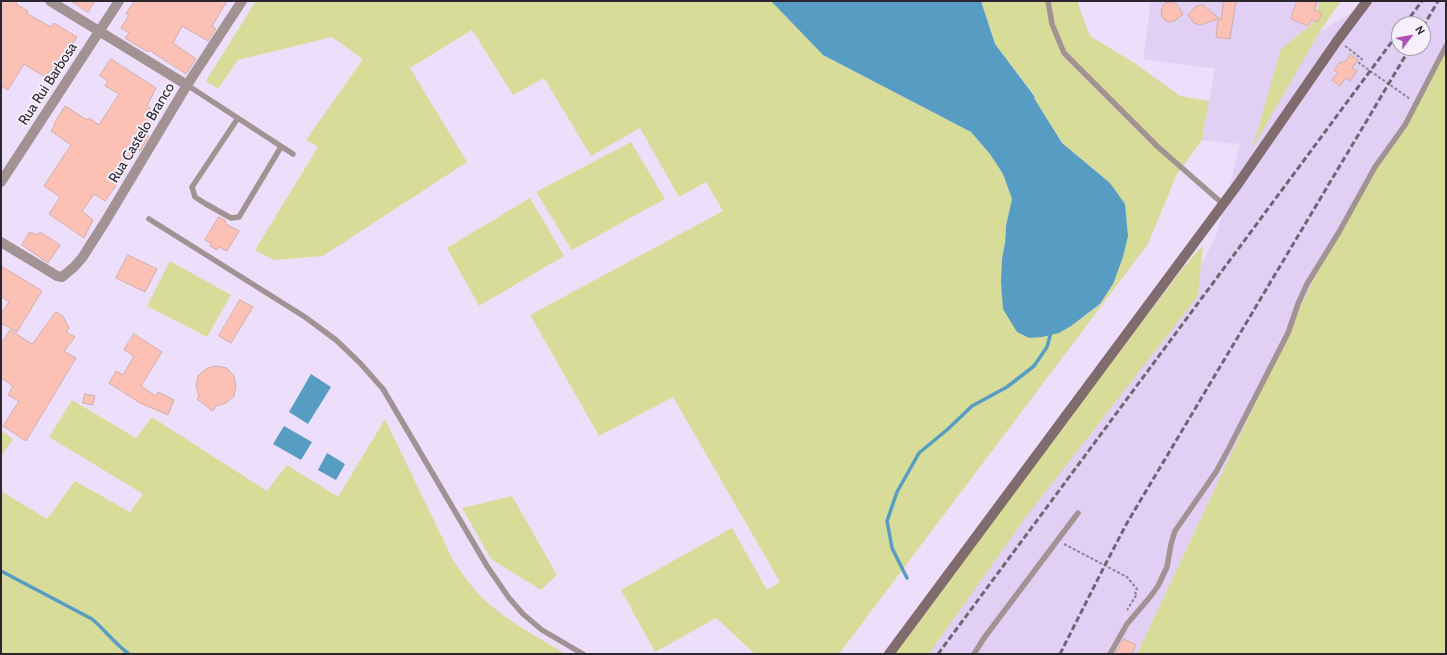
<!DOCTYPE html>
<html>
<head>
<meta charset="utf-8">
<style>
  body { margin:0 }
  #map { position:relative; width:1447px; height:655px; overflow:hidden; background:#eddffc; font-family:Cabin,sans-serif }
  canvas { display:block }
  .frame { position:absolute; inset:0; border:2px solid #2a252f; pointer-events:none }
  .north { position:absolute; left:1391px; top:16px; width:40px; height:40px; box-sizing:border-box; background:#f6f0fc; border:1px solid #a49faa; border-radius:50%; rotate:58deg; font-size:11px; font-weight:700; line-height:16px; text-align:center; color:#2a252f }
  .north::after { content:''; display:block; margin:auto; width:14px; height:18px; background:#b050b9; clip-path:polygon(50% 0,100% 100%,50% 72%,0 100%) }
</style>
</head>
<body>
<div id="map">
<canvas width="1447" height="655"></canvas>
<div class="frame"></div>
<div class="north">N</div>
</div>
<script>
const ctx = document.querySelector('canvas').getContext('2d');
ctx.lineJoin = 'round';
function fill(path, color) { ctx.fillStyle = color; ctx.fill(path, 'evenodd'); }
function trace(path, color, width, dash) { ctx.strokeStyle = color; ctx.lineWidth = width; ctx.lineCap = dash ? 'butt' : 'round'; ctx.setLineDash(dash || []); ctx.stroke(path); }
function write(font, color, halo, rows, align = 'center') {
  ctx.font = font + ' Cabin,sans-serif'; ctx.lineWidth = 4; ctx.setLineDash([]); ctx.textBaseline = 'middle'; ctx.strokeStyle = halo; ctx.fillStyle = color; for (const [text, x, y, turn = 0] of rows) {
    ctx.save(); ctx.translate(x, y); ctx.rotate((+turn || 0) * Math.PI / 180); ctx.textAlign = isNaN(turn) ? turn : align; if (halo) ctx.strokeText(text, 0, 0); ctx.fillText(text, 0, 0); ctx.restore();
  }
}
const built = new Path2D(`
  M1151 1H1320L1313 23 1281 49 1280 56 1370 1H1446V48L1316 274 1137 654H919L1196 275 1216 236 1228 193 1240 144 1202 140 1215 69 1143 59ZM1399 24H1423V48H1399Z`);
const green = new Path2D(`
  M256 1H771L823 55 971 132 990 154 1003 174 1012 199 1006 226 1001 282 1059 333 1085 316 1100 304 1113 284 1097 172 1062 143 1034 98 1035 96 995 44 981 1H1077L1090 36 1133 62 1180 96 1209 101 1202 140 1177 174 1148 244 839 654H755L716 618 655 652 621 590 732 528 767 590 780 582 673 397 599 436 530 315 723 211 706 182 679 197 640 128 591 156 544 78 513 95 472 30 410 68 467 162 323 256 274 260 255 250 318 147 306 140 363 59 332 37 238 60 218 89 206 81Z
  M1320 1H1341L1320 31 1252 149 1281 49 1313 23Z
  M1446 48V654H1137L1316 274Z
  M631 142 665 199 572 250 536 192Z
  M530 198 564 256 479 306 447 248Z
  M1203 245 1198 296 1025 518 929 654H892L986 527 1183 268Z
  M170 261 231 295 207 337 147 306Z
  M72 400 136 438 152 417 267 491 287 465 338 497 385 419 453 560C463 575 473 589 486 601 510 623 539 638 566 654H1V491L47 519 75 481 130 512 143 494 49 437Z
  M1 430 13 439 1 457Z
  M512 496 557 575 541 590 491 559 462 508Z`);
const water = new Path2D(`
  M771 1H981L995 44 1035 97 1034 98 1062 143 1110 183 1125 204 1128 236 1123 257 1113 284 1100 304 1071 326 1059 333 1042 337 1029 338 1017 332 1003 309 1001 282 1002 259 1005 243 1006 226 1012 199 1003 174 990 154 971 132 823 55Z
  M311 374 331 387 308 424 289 412Z
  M284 426 312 442 301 460 273 444Z
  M327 453 345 464 336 480 318 470Z`);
const stream = new Path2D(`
  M1 571 92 619C105 630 115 644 129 654
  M907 578 892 548 887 521 897 492 919 453 948 429 972 406 1007 387 1034 366 1047 347 1051 332`);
const building = new Path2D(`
  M3 1H17L16 4 28 11 26 13 51 27 54 23 77 37 54 72 50 70 45 77 24 64 8 90 1 86V4Z
  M71 1H95L88 12Z
  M135 1H227L212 26 216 29 208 41 182 26 173 43 196 59 186 74 149 50 148 52 125 38 129 33 121 28 129 15 126 14Z
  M1224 1H1236L1230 39 1216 37 1218 19 1200 25 1194 23 1188 15 1194 8 1197 6 1203 5 1221 20Z
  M1297 1H1317L1314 10 1322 13 1318 22 1311 20 1308 26 1291 19Z
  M1173 2 1178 6 1183 14 1176 20 1170 22 1166 21 1162 17 1161 10 1164 4 1166 3Z
  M1350 54 1358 60 1352 68 1357 71 1350 81 1345 78 1340 86 1332 80 1338 73 1334 70 1340 62 1342 63 1344 61 1345 62Z
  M111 59 156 88 147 106 157 113 145 133 149 136 140 151 136 148 124 166 121 163 110 180 117 184 105 201 94 194 82 211 93 220 84 238 49 214 60 197 44 186 71 145 51 131 55 125 54 124 65 106 87 120 89 118 99 125 119 94 105 86 108 81 100 76Z
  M219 217 225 220 226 224 239 231 227 251 219 247 217 250 210 246 211 243 205 240Z
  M30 232 38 235 40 232 60 245 48 263 22 245Z
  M128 255 157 269 145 292 116 278Z
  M1 266 42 291 17 332 1 323V314L9 302 1 296Z
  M240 300 253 307 231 343 219 336Z
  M56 312 63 316 69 328 66 332 75 337 64 351 76 358 26 441 3 426 19 401 8 395 13 386 1 378V344L10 330 32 344Z
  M134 334 162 352 141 386 156 396 158 392 174 400 168 415 140 403 109 383 116 371 123 375 134 356 124 350Z
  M216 366 227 368 234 376 236 386 234 396 226 403 216 406 213 411 197 399 199 396 196 386 198 376 206 369Z
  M85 394 95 396 93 405 83 403Z
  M1124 639 1136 645 1132 654H1115Z`);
const path = new Path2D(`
  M1345 46 1362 59 1359 63 1410 99
  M1064 544 1127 577 1137 589 1135 593 1137 594 1127 610`);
const lane = new Path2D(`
  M1048 1 1052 24 1064 53 1158 147 1223 204
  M187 85 293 154
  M238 118 192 187 195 197 206 204 231 218 239 217 281 147
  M149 219 305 317 336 340 360 363 383 389 487 566 509 598 523 614 542 630 583 654
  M974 654 984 638 1078 513
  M1110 654 1127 624 1150 597 1158 586 1167 567 1171 544 1175 531 1216 472 1229 448 1288 333 1298 304 1307 284 1339 232 1375 167 1405 125 1446 46`);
const street = new Path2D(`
  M50 1 187 85
  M1 182 119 1
  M1 242 57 276 62 277 74 267 82 258 105 222 187 85 242 1`);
const secondary = new Path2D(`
  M889 654 1238 184 1337 41 1367 1`);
const rail = new Path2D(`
  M1405 24 1422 1
  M1423 27 1438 1
  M938 654 1399 32
  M1060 654 1105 565 1127 523 1410 48`);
const streetNames = [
  ["Rua Rui Barbosa",48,84,-57],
  ["Rua Castelo Branco",142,133,-59]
];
fill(built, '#e1d0f3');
fill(green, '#d7dd99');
fill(water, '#579cc3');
trace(stream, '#579cc3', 3.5);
fill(building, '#fdc0b5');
trace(building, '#d0aea7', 1);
trace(path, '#8b8295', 2, [3, 2]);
trace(lane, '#a29294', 5.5);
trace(street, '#a29294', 10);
trace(secondary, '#806b6e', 10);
trace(rail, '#6e6677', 3, [6, 3]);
write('14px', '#2a252f', '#f6f0fc', streetNames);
</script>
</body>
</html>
